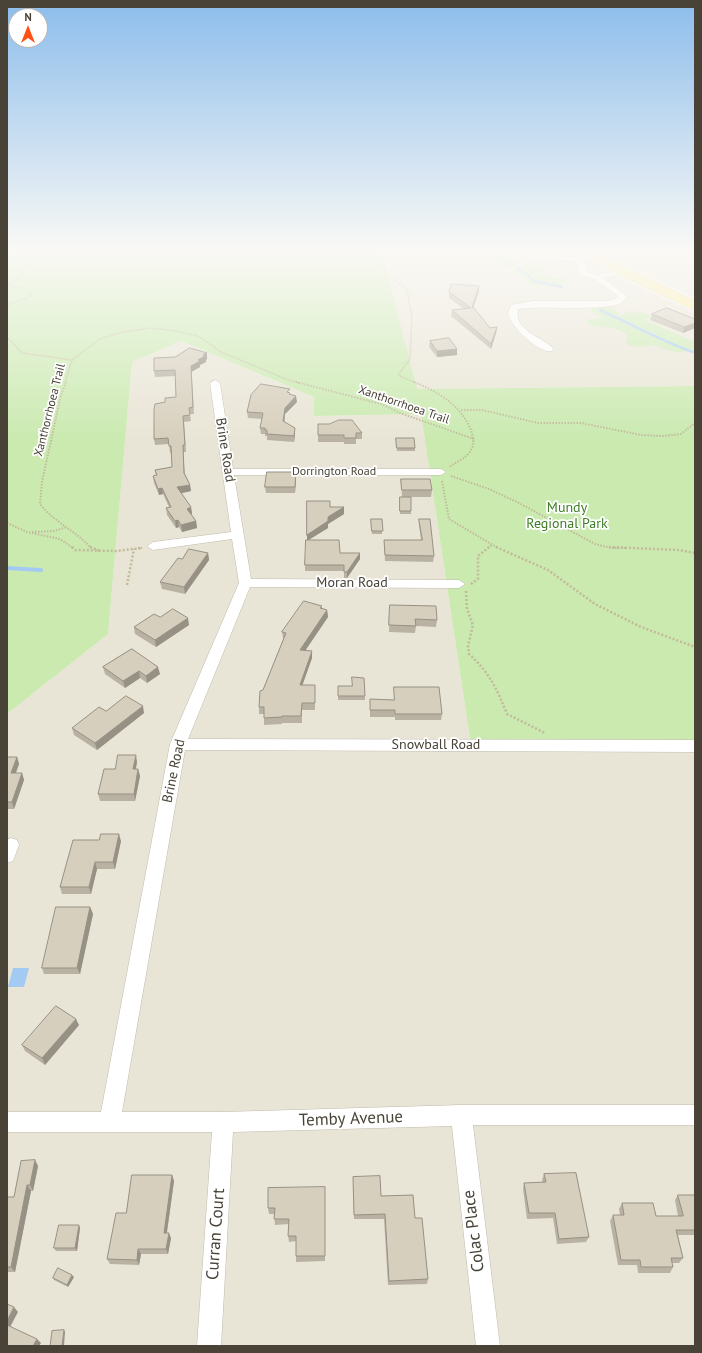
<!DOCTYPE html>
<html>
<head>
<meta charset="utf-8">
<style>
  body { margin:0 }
  #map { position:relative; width:702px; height:1353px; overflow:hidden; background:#f5f2e9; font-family:"PT Sans",sans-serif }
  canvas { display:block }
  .frame { position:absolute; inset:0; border:8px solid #494337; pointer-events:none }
  .north { position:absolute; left:8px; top:8px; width:40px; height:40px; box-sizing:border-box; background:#fff; border:1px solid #b6b4af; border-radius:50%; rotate:0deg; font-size:11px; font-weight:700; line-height:16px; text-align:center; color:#494337 }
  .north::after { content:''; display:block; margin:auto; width:14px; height:18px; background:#ff5015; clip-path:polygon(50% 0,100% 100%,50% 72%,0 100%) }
</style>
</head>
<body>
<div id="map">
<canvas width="702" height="1353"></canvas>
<div class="frame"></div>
<div class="north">N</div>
</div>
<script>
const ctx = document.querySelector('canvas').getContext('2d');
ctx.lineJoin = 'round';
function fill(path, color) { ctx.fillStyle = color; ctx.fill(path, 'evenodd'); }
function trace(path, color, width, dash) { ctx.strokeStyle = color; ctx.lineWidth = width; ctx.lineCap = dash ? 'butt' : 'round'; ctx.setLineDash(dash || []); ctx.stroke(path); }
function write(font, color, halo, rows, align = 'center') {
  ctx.font = font + ' "PT Sans",sans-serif'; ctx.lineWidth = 3.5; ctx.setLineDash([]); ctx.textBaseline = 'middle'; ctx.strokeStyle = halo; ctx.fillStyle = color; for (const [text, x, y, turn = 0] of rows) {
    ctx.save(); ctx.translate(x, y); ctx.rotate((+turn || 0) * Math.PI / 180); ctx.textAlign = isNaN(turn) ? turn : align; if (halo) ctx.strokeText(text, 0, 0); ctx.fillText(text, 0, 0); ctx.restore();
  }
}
const residential = new Path2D(`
  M381 250H570L623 280 695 312V386L416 389Z
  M599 250H695V297L647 276Z
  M181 341 314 397 315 416 421 414 471 745 695 746V1346H7V714L108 634 132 362Z`);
const green = new Path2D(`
  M13 250H381L417 389 695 386V746L471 745 421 414 314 416V397L181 341 132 362 108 634 7 714V259Z
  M467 250H487L498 253 511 254 513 256 512 259 518 263 515 265 516 268 493 264 492 259C484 252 475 257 467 250Z
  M528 263H537L543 266 544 271 552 277 567 280 566 281 563 282 562 286 558 287 530 285 527 279 513 273 514 270Z
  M598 307 613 308 620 316 630 311 648 314 650 317 645 320 695 342V351L677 352 663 349 656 345 640 347 628 345 626 342 627 335C615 324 600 330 587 323V321L591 319 604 318 591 311 593 308Z`);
const water = new Path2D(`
  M13 968H29L24 987H8Z`);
const streamFar1 = new Path2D(`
  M472 250 494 256 508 264
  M518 267 534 281 562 287
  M600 310C631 324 661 341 693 352`);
const stream = new Path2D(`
  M7 568 41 570`);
const pathFar2 = new Path2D(`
  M378 250 385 273 407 289 412 318 410 359 398 375 416 383
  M8 286 17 279 37 253V250
  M7 287 24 288 32 294C26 302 13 299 7 307
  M7 337 22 353 72 360
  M65 383 72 360 100 339 123 332 151 328 177 331 198 336 221 352 286 379 299 383`);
const pathFar1 = new Path2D(`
  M66 382 61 395 42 482 40 504C54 522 76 531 91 548
  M296 382 381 404 400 413 474 439
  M414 382C438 392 460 404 471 430 473 436 475 444 471 450 467 458 456 462 449 467
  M461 410H482L538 423H581L641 435 663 436 681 434 695 423
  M451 476 489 489 517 502 595 544 611 548H627
  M442 481 449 519 498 548
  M7 523 27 532 60 539 73 548
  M32 532 54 531 67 527
  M138 548H142
  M488 548 492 545`);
const path = new Path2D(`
  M72 547 75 550 116 551 142 548
  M90 547 100 551
  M496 547 548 570 595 604 641 627 695 647
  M609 547 679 550 695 553
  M471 584 478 579V556L489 547
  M127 585 134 549
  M466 591 467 609 473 625 468 646 469 654C489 672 497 689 507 714L545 733`);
const minor = new Path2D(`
  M526 256 579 257 585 262 587 272 597 275 625 269V273L603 278 627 296C625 298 623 302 621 303 604 312 542 305 518 309 514 332 542 336 554 349L552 351C539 354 511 327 508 314L511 305 532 301H606L615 299 618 296 594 279 580 275 577 263 574 261 529 260 525 258Z
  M215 380 220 383 233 469H441L446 472 441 475H234L251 579 459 580 465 584 459 588 250 587 188 739 695 740V752L185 750 122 1112H223L461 1105H695V1125H473L500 1346H476L452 1126 233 1132 221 1346H197L212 1132H7V1112H101L170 744 239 583 232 539 153 550 147 546 153 542 231 532 210 383Z
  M11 838 17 840 19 845 13 861 7 863V840Z`);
const primary = new Path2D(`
  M578 250H593L626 268 695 301V310L618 274Z`);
const wall = new Path2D(`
  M479 291 473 308 490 328 497 327 496 333 491 349 451 316 452 310 464 309 449 298V292Z
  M652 314 695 319V328L683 333 650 320Z
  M430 341 457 349V355L437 357 429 347Z
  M207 353V359L206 360V362L200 365V367L191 372 194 414H190L191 421 184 422 186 452H183L185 474 190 485 191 491 181 493 191 507 192 514H191L196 521 197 528 182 532 179 527 176 528 167 515 166 508 169 507 163 494 159 495 154 483 153 476H156L155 470 172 467V452L170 453 169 444 155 445 154 439 165 402 176 397V376L155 377 154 371 175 357Z
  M297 402 285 414 284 422 295 428V434L294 442 267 440V436H265V434H261L260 428 262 419 248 418 247 412Z
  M318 424 362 433V439H356V444H344V442H318Z
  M396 438 415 448V451H397Z
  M296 478 295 493H266L265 487Z
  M401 479 432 490 431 497H402Z
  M400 497H411V514H400Z
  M330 507H344V514L328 524V528L308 540 340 553H360V559L347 578H344V571H305V565L307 540Z
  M371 519H382V534H372Z
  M419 519 434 556 433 562 385 561 384 540H421L419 525Z
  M208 553 209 560 185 594 162 589 160 582 182 559Z
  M390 605 437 620 436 627 416 626 415 633 389 632Z
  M322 606V608L327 610 328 617 305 650 312 658 302 685H315V710H302V723H282V724L264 725V714H259V707L263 690 283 640V639L282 632Z
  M160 617 189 625 156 647 135 634 134 627Z
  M132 649 160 674 147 683 140 678 125 688 105 674 103 667Z
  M364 678 365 700H338V686H352Z
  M394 687 442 714 441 720H395V717H370V699L394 700Z
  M106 711 144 713 97 750 74 735 72 728Z
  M7 757H17L19 764 16 773H22L24 780 14 809H7Z
  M137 762 136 769H138L140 776 135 801H100L98 794 115 769Z
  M121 841 115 869H97L91 894H62L60 887Z
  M90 907 93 914 80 974H44L42 968Z
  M79 1025 45 1065 25 1051 22 1045Z
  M35 1160 38 1166 33 1191H31L15 1272H7V1197H14Z
  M544 1174 589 1237 586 1242 557 1244 553 1218 527 1219 523 1189 524 1183H543L542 1180Z
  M172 1175 174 1181 167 1233 171 1238 168 1254H141L139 1265 110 1264 107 1259 126 1213Z
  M353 1177 381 1196 415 1218 428 1279 427 1284 388 1285 384 1219H354Z
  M325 1187V1261L296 1262V1241L289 1242 288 1236 289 1224 275 1225 274 1214H269L268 1208Z
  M678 1195H695V1235H678L683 1258 679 1263H672L673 1267 670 1273H638L637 1265H618L610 1221 613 1215H620L619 1209 622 1203 656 1216H678L675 1200Z
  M80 1228 77 1251H56L54 1248Z
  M74 1277 68 1287 54 1280 53 1278Z`);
const shadedWall = new Path2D(`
  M479 286V291L471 314 472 308Z
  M695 323V328L683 333 684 327Z
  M497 327 496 333 491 349V344Z
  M457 349V355L437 357V351Z
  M207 353V359L206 360V362L200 365V367L191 372 194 414 191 366 198 360 203 355Z
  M296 396 297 402 285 414 284 428 283 421 285 408Z
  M295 428V434L294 442V436Z
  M296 472V478L295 493V487Z
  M190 485 191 491 178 494 177 487Z
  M162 488 163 494 159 495 158 489Z
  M191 507 192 514 188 515 187 509Z
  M344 507V514L328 524V528L307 541V535L328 517Z
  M178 520 179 527 176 528 175 521Z
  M196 521 197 528 182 532 181 525Z
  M208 553 209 560 185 594 184 587Z
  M360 553V559L347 578V572Z
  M327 610 328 617 301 657 300 650Z
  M188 618 189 625 156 647 155 640Z
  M312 651V658L300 692V685Z
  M158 667 160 674 147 683 146 676Z
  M139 671 140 678 125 688 123 681Z
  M143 706 144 713 97 750 95 743Z
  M136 755 137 762 134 776 133 769Z
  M17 757 19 764 13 780 11 773Z
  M138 769 140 776 135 801 134 794Z
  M22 773 24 780 14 809 12 802Z
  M119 834 121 841 115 869 113 862Z
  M95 862 97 869 91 894 89 887Z
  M90 907 93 914 80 974 77 968Z
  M76 1019 79 1025 45 1065 42 1058Z
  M35 1160 38 1166 33 1191 30 1185Z
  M172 1175 174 1181 166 1238 164 1233Z
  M27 1185 31 1191 15 1272 11 1267Z
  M79 1225 80 1228 77 1251 75 1248Z
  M169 1233 171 1238 168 1254 166 1249Z
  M138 1249 141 1254 139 1265 137 1260Z
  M72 1275 74 1277 68 1287 67 1285Z
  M14 1307 18 1312 9 1329 7 1326V1321Z
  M64 1330 65 1332 64 1346H62Z
  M37 1339 41 1343 39 1346H33Z`);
const building = new Path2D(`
  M452 284 479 286 472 308H474L490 328 497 327 491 344 452 310 471 308 449 292Z
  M667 308 695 319V323L684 327 652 314Z
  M449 338 457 349 437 351 430 341Z
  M190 348 207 353 203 355 205 356 198 360 200 361 191 366 193 407 189 408 190 415 183 416 185 445H183L184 473 190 485 177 487 191 507 187 509 196 521 181 525 178 520 175 521 166 508 171 507 162 488 158 489 153 476 157 475 155 470 172 467 171 446H169L168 438 154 439V410L155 404 165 402V398L176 397 175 370 154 371V358L175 357Z
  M261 384 290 389 287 392 290 393 289 394 296 396 285 408 283 421 295 428 294 436 267 434V430H265V428H260L263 413 247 412 251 395Z
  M339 420H352L362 433H356V438H344V435H318V424H329Z
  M396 438H414L415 448H397Z
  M267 472H296L295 487H265Z
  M401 479H430L432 490H402Z
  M400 497H411V511H400Z
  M307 501H330V507H344L328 517V521L307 535Z
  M371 519H382L383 531H372Z
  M419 519H430L434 556 385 555 384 540H422Z
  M306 540H339L340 553H360L347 572H344V565H305Z
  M189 549 208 553 184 587 160 582 178 558 182 559Z
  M304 601 322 606 320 608 327 610 300 650 312 651 300 685H315V703H302L301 716H282V717L264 718V707H259L260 691 263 690 286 633 282 632Z
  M390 605 436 606 437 620 415 619 416 626 389 625Z
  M173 609 188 618 155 640 134 627 154 614 160 617Z
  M132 649 158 667 146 676 139 671 123 681 103 667Z
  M352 677 364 678 365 696H338V686H352Z
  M394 687H439L442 714H395V710H370V699L394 700Z
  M126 696 143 706 95 743 72 728 99 707 106 711Z
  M118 755H136L133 769H138L134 794H98L104 769H115Z
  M7 757H17L11 773H22L12 802H7Z
  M101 834H119L113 862H95L89 887H60L73 840H99Z
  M56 907H90L77 968H42Z
  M56 1006 76 1019 42 1058 22 1045Z
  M35 1160 30 1185H27L11 1267H7V1197H14L21 1161Z
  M576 1173 589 1237 559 1239 555 1213H529L524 1183 546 1182 544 1174Z
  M132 1175H172L164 1233H169L166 1249H138L137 1260 107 1259 116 1213H126Z
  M380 1176 381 1196 413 1195 415 1218H422L428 1279 389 1281 385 1214 354 1215 353 1177Z
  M325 1187V1256H296V1236H288L289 1219H274L275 1208H268V1188Z
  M678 1195H695V1230H676L683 1258H671L673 1267H641L640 1260H621L613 1215H624L622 1203H653L656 1216H683Z
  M59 1225H79L75 1248H54Z
  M58 1268 72 1275 67 1285 53 1278Z
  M7 1304 14 1307 7 1321Z
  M7 1325 37 1339 33 1346H7Z
  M64 1330 62 1346H50L52 1331Z`);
const farStreetnames = [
  ["Xanthorrhoea Trail",404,405,19],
  ["Xanthorrhoea Trail",50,410,-76],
  ["Dorrington Road",334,472]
];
const streetNames = [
  ["Brine Road",225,450,81],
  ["Moran Road",352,583],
  ["Snowball Road",436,745],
  ["Brine Road",174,771,-78]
];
const parkNames = [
  ["Mundy",567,508],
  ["Regional Park",567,524]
];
const nearStreetnames = [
  ["Temby Avenue",351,1119,-2],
  ["Colac Place",474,1231,-97],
  ["Curran Court",216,1234,-86]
];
fill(residential, '#e9e5d6');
fill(green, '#caeab0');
fill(water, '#a3caf3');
trace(streamFar1, '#a3caf3', 2.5);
trace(stream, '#a3caf3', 4);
trace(minor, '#c1bbab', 1);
trace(primary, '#e8cd63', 1);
trace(pathFar2, '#c3b99b', 1.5, [1, 1]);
trace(pathFar1, '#c3b99b', 2, [1.5, 1.5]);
trace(path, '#c3b99b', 2.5, [2, 2]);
fill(minor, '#fff');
fill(primary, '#ffec97');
fill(wall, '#b9b2a3');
fill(shadedWall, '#969184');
fill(building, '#d7cfbd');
trace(building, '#969184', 1);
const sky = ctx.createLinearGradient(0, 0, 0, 440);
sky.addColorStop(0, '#8cbdec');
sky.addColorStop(0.57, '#faf9f5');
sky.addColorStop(1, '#faf9f500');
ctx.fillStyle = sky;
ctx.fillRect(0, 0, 702, 440);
write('12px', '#494337', '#fff', farStreetnames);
write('14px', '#494337', '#fff', streetNames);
write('14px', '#3f7d27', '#fff', parkNames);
write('17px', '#494337', '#fff', nearStreetnames);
</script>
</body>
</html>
